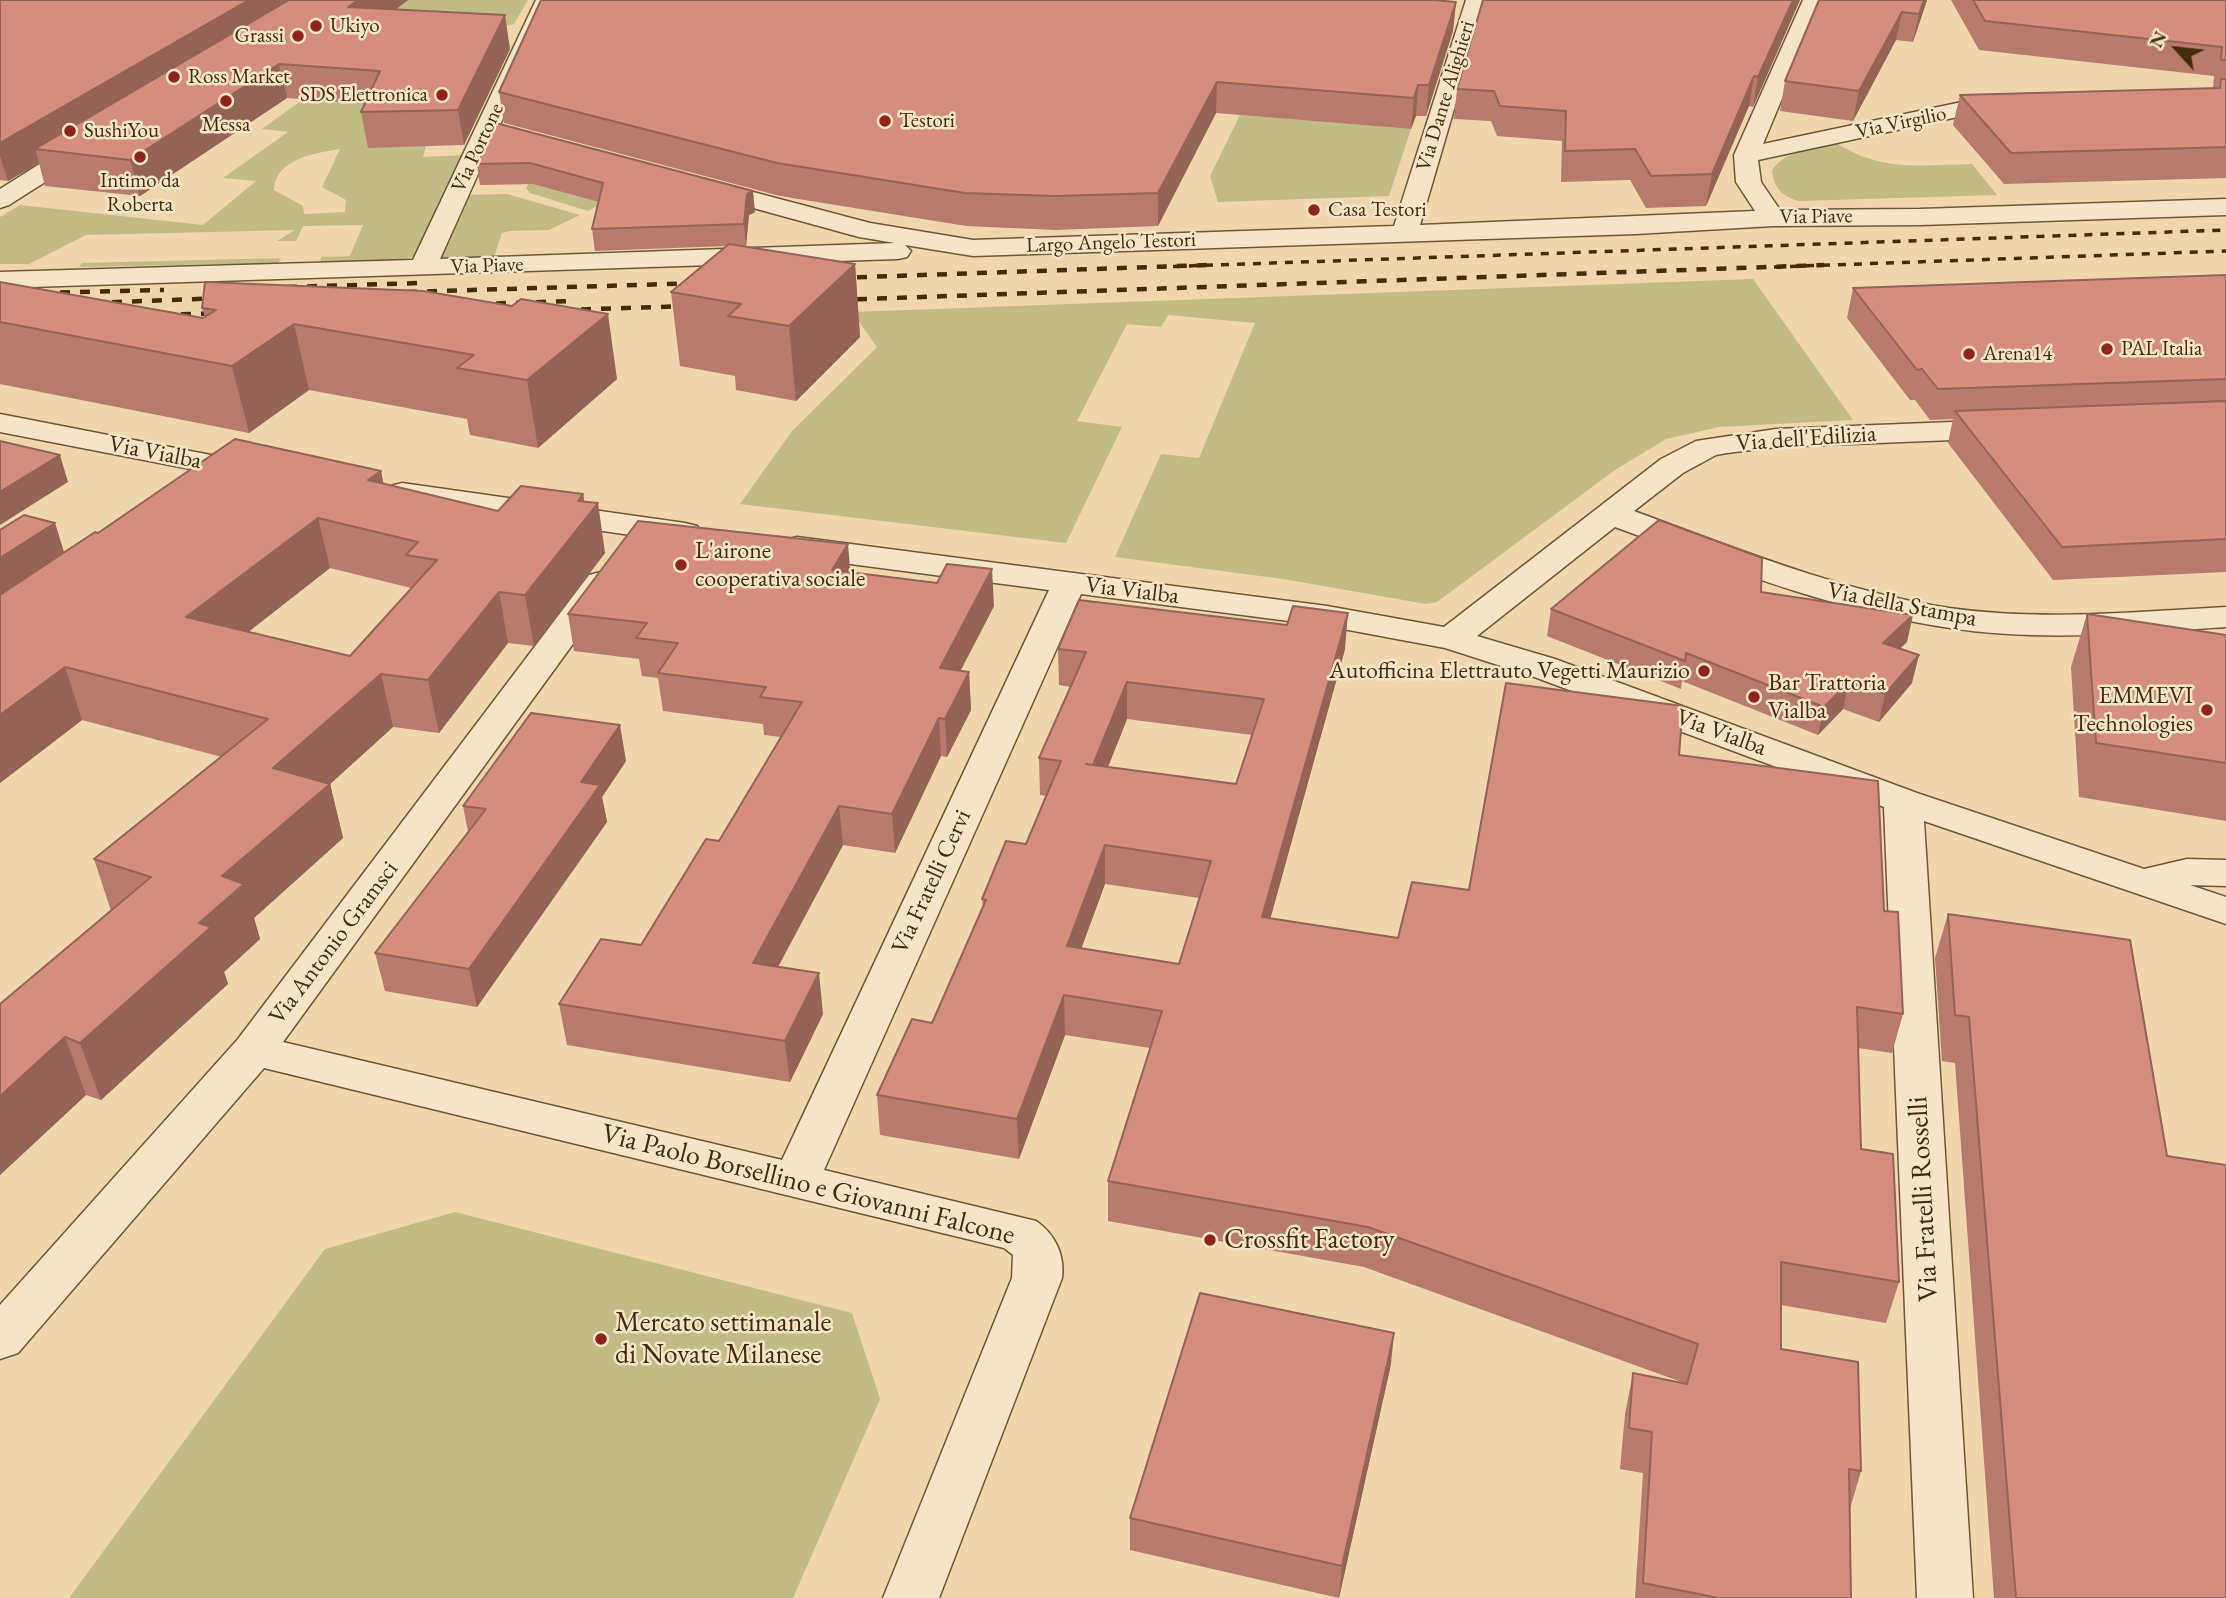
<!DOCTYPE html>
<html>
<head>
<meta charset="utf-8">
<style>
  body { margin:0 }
  #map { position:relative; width:2226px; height:1598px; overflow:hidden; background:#efd7ab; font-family:"EB Garamond",serif }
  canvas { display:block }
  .north { position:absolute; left:2142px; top:14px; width:70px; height:70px; -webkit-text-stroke:5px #f5e5c8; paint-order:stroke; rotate:297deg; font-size:19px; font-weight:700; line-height:28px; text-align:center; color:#432d09 }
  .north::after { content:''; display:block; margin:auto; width:24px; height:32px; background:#432d09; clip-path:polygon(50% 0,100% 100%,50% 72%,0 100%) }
</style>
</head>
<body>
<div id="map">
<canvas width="2226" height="1598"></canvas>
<div class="north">N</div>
</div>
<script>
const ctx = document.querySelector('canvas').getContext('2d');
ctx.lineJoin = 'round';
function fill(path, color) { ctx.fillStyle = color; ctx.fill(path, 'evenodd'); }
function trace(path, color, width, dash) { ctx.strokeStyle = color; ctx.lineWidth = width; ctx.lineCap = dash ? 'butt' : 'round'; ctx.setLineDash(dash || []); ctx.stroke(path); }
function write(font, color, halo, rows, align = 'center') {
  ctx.font = font + ' "EB Garamond",serif'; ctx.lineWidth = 5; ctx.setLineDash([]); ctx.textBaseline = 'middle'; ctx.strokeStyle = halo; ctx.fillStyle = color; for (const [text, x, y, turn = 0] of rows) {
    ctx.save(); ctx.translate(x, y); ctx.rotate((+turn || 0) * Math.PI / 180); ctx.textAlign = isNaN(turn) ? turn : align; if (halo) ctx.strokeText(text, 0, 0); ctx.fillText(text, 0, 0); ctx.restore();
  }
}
const green = new Path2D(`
  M404 0H528L514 24 471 33 352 102 386 105 426 146 423 157 465 155 416 255 400 263H320L321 257 350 256 363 225 303 226 296 241H277L295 230 86 235 29 264H0V217L20 205 203 225 256 181 223 178 288 132 262 129 353 63 339 40ZM340 149 322 187 346 200 345 212 304 214 303 206 274 190C275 159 315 153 340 149Z
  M1240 115 1411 129 1389 196 1218 202 1210 176Z
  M1836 143C1882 172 1920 165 1972 164L1997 195 1799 201C1782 197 1773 187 1772 170 1786 150 1814 148 1836 143Z
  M496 149 603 203 588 211 530 193 526 188 528 184H533Z
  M507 194 580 215 549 230 510 231 502 233 492 263H444L438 257 466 195Z
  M281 258 278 263 79 267 82 263Z
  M1753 279 1853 420 1719 427 1666 439 1615 470 1437 602 1426 604 1283 579 1115 557 1161 454 1199 458 1255 323 1168 315 1161 327 1127 324 1077 421 1122 427 1066 543 740 504 792 431 877 347 852 312Z
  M455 1212 852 1313 880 1399 793 1598H69L325 1249Z`);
const minor = new Path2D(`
  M536 0H556L440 259 895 243 859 237 695 192 691 187 695 182 704 179 870 223 973 240 1394 226 1466 0H1486L1420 225 1755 211 1736 182 1734 155 1803 0H1823L1763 144 1976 99 2016 100 2020 105 2016 110 1976 113 1758 160 1761 182 1780 210 1920 209 2226 199V215L1920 225 1773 226 1636 234 973 256 905 245 911 251 907 257 898 259 0 288V272L413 260Z
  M85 139 94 141 97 146 94 151 9 205 0 208V189L76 141Z
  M0 414 252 463 263 465 268 472 263 479 252 481 0 432Z
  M2003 420 2014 423 2018 429 2014 435 2003 438 1776 447 1727 453 1716 455 1683 473 1634 511C1737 549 1840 591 1949 608 2041 621 2134 612 2226 607V627C2134 633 2041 642 1950 628 1834 611 1724 567 1615 527L1477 636 1555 659 1917 793 2144 869 2187 859 2226 860V886L2190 885 2226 897V924L1924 821 1973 1598H1917L1884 807 1529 675 1445 648 1327 626 1081 594 824 1170 1036 1221C1055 1234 1065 1255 1062 1278L939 1598H883L1012 1278 1013 1255 1004 1248 264 1068 18 1353 0 1359V1305L238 1039 589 575 601 572 613 575 618 582 283 1042 782 1160 1049 590 797 557 785 554 781 547 785 540 797 537 1327 606 1444 627 1661 459 1696 441 1776 429Z
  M402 483 685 523 697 526 701 533 697 540 685 543 391 500 386 493 391 486Z`);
const railFar1 = new Path2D(`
  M1157 267 2226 230
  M1774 267 2226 251`);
const rail = new Path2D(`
  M837 278 1208 265
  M287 287 420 283
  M407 292 701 283
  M0 294 164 290
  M837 300 1824 265
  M92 303 222 298
  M476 304 574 301
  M561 310 690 306
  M161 315 224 313`);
const wall = new Path2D(`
  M0 0H408L395 10 510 49 464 145 368 148 361 112 365 104 287 98 140 196 45 186 39 163 8 181 0 180Z
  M1483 0H1800L1753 107 1749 106 1706 206 1646 208 1630 180 1561 182 1562 141 1497 136 1491 121 1454 119 1457 89Z
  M1819 0H1927L1913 42 1896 40 1853 121 1780 111 1785 81Z
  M1951 0H2226V178L2004 184 1953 125 1960 95 2213 88 2214 76 1979 50Z
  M1456 2 1453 31 1426 116H1416L1411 129 1216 113 1158 226 1055 230 966 226 780 196 504 123 499 92Z
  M492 122 755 212 749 215 746 246H739L855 264 860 337 796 401 736 390 735 376 680 366 671 292 727 246 595 251 592 229 599 202 533 184 480 185 477 164 492 131 491 125Z
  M2226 275V572L2053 580 1948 443 1953 419 1930 420 1915 400H1910L1847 318 1853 288Z
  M0 282 203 318 205 317 202 308 617 379 538 448 470 435 467 419 309 390 249 433 0 384Z
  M381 471 383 484 498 511 583 494 584 501 605 553 534 646 508 643 439 733 393 727 330 784 343 838 254 918 260 939 224 972 228 984 101 1100 86 1095 0 1175 111 911 94 859 222 757 82 720 0 783 55 523 64 552 98 533ZM330 568 411 588 350 656 248 632Z
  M850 572 994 606 961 670 969 672 971 710 947 757 941 756 895 853 843 845 778 967 823 1014 790 1082 567 1045 559 1004 641 945 719 841 781 737 764 735 763 724 663 711 658 678 642 676 639 659 574 651 568 614Z
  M1761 592 1907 642 1899 649 1912 683 1879 722 1843 709 1818 735 1682 681 1681 689 1547 636 1551 609Z
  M2087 614 2226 635V821L2079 797 2071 667Z
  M1058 649H1345L1270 918 1398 938 1469 890 1679 755 1884 911 1903 1014 1892 1053 1858 1048 1861 1149 1899 1282 1886 1323 1781 1305V1349L1861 1471 1850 1509 1851 1598H1635L1643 1473 1620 1469 1625 1414 1633 1373 1687 1384 1364 1267 1108 1221V1181L1150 1048 1065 1035 1019 1159 880 1135 877 1095 932 1023 983 908 982 899 1026 844 1046 796 1040 795 1039 758 1071 687 1059 685ZM1127 719 1252 735 1236 784 1108 767ZM1105 884 1199 898 1179 964 1081 948Z
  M626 761 602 797 607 822 477 1007 385 991 375 953 468 832 463 806Z
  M1948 914 2167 1156 2226 1598H1994L1955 1063 1942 1061 1935 958Z
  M1391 1364 1339 1598 1130 1550V1518Z`);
const shadedWall = new Path2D(`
  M249 0H312L35 149 39 163 8 181 0 156V143Z
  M358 0H408L354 40 348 7Z
  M1793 0H1800L1753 107 1758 77Z
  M1924 0H1927L1913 42 1919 14Z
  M1456 2 1453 31 1426 116 1429 85Z
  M1902 12 1896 40 1853 121 1859 91Z
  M505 15 510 49 464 145 458 110Z
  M279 64 287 98 140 196 130 160Z
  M1754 76 1749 106 1706 206 1712 174Z
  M1217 82 1216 113 1158 226V193Z
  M1418 85 1416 116 1411 129 1414 98Z
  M753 191 755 212 749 215 746 246 744 224 747 194Z
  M855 264 860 337 796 401 789 326Z
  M608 314 617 379 538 448 527 380Z
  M294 324 309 390 249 433 232 366Z
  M60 455 68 482 0 525V492Z
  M381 471 391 520 368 480Z
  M583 494 587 516 598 503 605 553 534 646 525 595 578 501Z
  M318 518 330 568 201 669 186 617Z
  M55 523 70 573 0 621V558Z
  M848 544 851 581 832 570Z
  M992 569 994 606 942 706 940 668Z
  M499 592 508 643 439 733 428 680Z
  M1348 613 1345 649 1260 956 1262 917Z
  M1913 615 1907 642 1877 671 1883 643Z
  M1919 655 1912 683 1879 722 1885 694Z
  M65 667 82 720 0 783V715Z
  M969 672 971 710 947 757 945 719Z
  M381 674 393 727 329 785 330 784 343 838 254 918 260 939 224 972 228 984 101 1100 80 1043 199 923 222 876 273 768Z
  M1127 682V719L1094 802 1093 765Z
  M1849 682 1843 709 1818 735 1824 707Z
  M939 718 941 756 895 853 892 814Z
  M620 725 626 761 602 797 607 822 477 1007 469 969 581 782Z
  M839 806 843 845 758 1004 753 963Z
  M1105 845V884L1068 985 1067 946Z
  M819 973 823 1014 790 1082 785 1041Z
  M1064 995 1065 1035 1019 1159 1017 1119Z
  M65 1037 86 1095 0 1175V1096Z
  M1394 1333 1391 1364 1339 1598 1342 1566Z`);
const building = new Path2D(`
  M0 0H249L0 143Z
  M289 0H358L348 7 505 15 458 110 361 112 380 71 279 64 130 160 35 149Z
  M541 0H1434L1456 2 1429 85H1418L1414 98 1217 82 1158 193 1055 196 965 193 777 163 499 92Z
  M1483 0H1793L1758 77 1754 76 1712 174 1651 176 1635 149 1565 151 1566 111 1500 106 1494 91 1457 89Z
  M1819 0H1924L1919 14 1902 12 1859 91 1785 81Z
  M1973 0H2226V60H2221L2222 47 1985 21Z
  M2221 79H2226V147L2011 153 1960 95 2220 88Z
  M492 122 753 191 747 194 744 224 592 229 603 183 530 163 477 164 495 125H491Z
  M729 244 855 264 789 326 728 316 741 304 671 292Z
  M2226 275V379L1938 389 1922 369 1917 370 1853 288Z
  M0 282 203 318 216 310 202 308 205 282 423 291 512 306 521 299 608 314 527 380 457 368 474 355 294 324 232 366 0 322Z
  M2226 401V539L2062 547 1955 411Z
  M235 439 381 471 368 480 498 511 521 486 583 494 578 501 598 503 525 595 499 592 428 680 381 674 273 768 330 784 222 876 244 884 199 923 211 927 80 1043 65 1037 0 1096V1004L151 877 94 859 268 719 65 667 0 715V595L95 532 98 533ZM318 518 418 542 406 555 437 560 350 656 186 617Z
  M0 441 60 455 0 492Z
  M24 515 55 523 0 558V530Z
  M1659 520 1762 558 1761 592 1913 615 1883 643 1919 655 1885 694 1849 682 1824 707 1686 653 1685 661 1551 609Z
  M638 521 848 544 832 570 937 583 947 564 992 569 940 668 969 672 945 719 939 718 892 814 839 806 753 963 819 973 785 1041 559 1004 601 939 641 945 706 839 719 841 802 702 760 697 766 687 658 673 678 643 636 638 647 623 568 614Z
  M1079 600 1287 625 1293 606 1348 613 1262 917 1398 938 1412 882 1469 890 1506 683 1683 706 1679 755 1878 781 1884 911 1898 912 1903 1014 1857 1007 1861 1149 1893 1154 1899 1282 1781 1262V1349L1858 1362 1861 1471 1849 1469 1851 1598H1719L1643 1583 1652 1432 1629 1428 1633 1373 1687 1384 1698 1344 1368 1227 1108 1181 1162 1011 1064 995 1017 1119 877 1095 912 1019 932 1023 986 900 982 899 1006 841 1026 844 1061 761 1039 758 1086 652 1058 649ZM1127 682 1264 699 1236 784 1086 764 1093 765ZM1105 845 1211 861 1179 964 1067 946Z
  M2087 614 2226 635V763L2096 743Z
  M531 713 620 725 581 782 600 785 469 969 375 953 486 809 463 806Z
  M1948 914 2130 940 2167 1156 2226 1165V1598H2016L1969 1017 1955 1015Z
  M1200 1293 1394 1333 1342 1566 1130 1518Z`);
const markers = [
  [316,26,7,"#8f2418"],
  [298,36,7,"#8f2418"],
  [174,77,7,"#8f2418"],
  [442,95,7,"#8f2418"],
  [226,101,7,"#8f2418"],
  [885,121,7,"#8f2418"],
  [70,131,7,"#8f2418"],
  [140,157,7,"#8f2418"],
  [1314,210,7,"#8f2418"],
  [2107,349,7,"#8f2418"],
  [1969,354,7,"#8f2418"],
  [681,565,7,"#8f2418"],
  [1704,671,7,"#8f2418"],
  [1754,697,7,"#8f2418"],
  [2207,710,7,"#8f2418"],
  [1210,1240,7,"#8f2418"],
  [601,1339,7,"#8f2418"]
];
const farPoinames = [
  ["Ukiyo",330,26],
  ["Grassi",284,36,"right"],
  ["Ross Market",188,77],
  ["SDS Elettronica",428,95,"right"],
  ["Testori",899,121],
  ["Messa",226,125,"center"],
  ["SushiYou",84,131],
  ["Intimo da",140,181,"center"],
  ["Roberta",140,205,"center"],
  ["Casa Testori",1328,210],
  ["PAL Italia",2121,349],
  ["Arena14",1983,354]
];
const farStreetnames = [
  ["Via Dante Alighieri",1446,96,-73],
  ["Via Virgilio",1901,123,-12],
  ["Via Portone",478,148,-65],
  ["Via Piave",1816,217,-1],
  ["Largo Angelo Testori",1111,243,-2],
  ["Via Piave",487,266,-2]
];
const streetNames = [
  ["Via dell'Edilizia",1806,439,-4],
  ["Via Vialba",155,453,11],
  ["Via Vialba",1132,591,7],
  ["Via della Stampa",1902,605,11],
  ["Via Vialba",1721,733,20],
  ["Via Fratelli Cervi",932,882,-65],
  ["Via Antonio Gramsci",334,943,-53]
];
const poiNames = [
  ["L'airone",695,551],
  ["cooperativa sociale",695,579],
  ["Autofficina Elettrauto Vegetti Maurizio",1690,671,"right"],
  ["Bar Trattoria",1768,683],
  ["Vialba",1768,711],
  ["EMMEVI",2193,696,"right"],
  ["Technologies",2193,724,"right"]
];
const nearStreetnames = [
  ["Via Paolo Borsellino e Giovanni Falcone",808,1185,14],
  ["Via Fratelli Rosselli",1924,1199,-93]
];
const nearPoinames = [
  ["Crossfit Factory",1224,1240],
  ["Mercato settimanale",615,1323],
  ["di Novate Milanese",615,1355]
];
fill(green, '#c0bc84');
trace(minor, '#6e5832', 3);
fill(minor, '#f5e5c8');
trace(railFar1, '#432d09', 3.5, [8, 8]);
trace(rail, '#432d09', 4.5, [10, 10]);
fill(wall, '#b77a6b');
fill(shadedWall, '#956357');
fill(building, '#d58e7c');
trace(building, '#956357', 2);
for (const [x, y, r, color] of markers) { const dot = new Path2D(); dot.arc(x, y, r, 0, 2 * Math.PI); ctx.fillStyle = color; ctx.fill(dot); trace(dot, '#f5e5c8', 2.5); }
write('21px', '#432d09', '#f5e5c8', farPoinames, 'left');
write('21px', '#432d09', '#f5e5c8', farStreetnames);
write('24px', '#432d09', '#f5e5c8', streetNames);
write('24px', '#432d09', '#f5e5c8', poiNames, 'left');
write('28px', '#432d09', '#f5e5c8', nearStreetnames);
write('28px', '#432d09', '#f5e5c8', nearPoinames, 'left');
</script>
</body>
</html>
